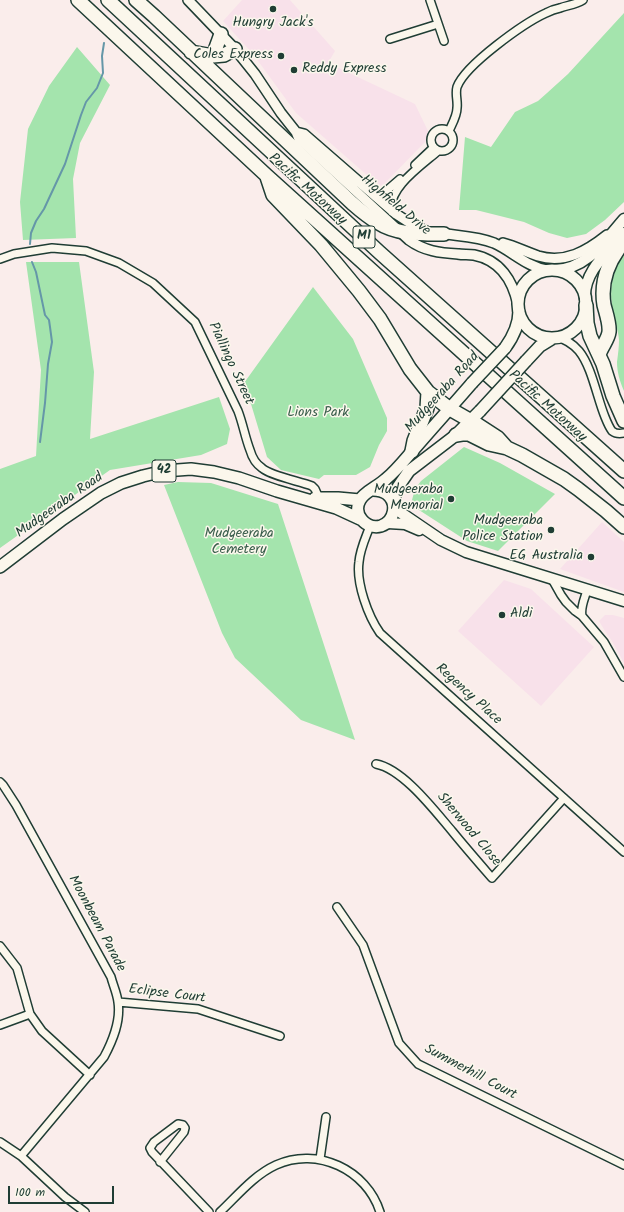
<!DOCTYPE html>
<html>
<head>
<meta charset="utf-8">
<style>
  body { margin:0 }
  #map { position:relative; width:624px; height:1212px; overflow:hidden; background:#faedeb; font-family:Kalam,sans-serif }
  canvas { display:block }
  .scale { position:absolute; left:8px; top:1186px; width:106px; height:18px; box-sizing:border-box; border:2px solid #1f3d34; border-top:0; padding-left:5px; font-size:12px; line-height:14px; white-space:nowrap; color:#1f3d34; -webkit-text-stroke:3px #fbf7ec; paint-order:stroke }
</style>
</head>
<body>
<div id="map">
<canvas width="624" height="1212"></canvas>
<div class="scale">100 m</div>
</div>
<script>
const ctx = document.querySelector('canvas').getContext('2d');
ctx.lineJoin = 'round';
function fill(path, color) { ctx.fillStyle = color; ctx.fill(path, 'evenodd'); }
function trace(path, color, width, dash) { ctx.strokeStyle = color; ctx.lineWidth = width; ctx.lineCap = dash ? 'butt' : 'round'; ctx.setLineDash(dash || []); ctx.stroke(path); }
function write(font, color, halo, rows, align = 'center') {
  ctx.font = font + ' Kalam,sans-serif'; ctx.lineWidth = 3; ctx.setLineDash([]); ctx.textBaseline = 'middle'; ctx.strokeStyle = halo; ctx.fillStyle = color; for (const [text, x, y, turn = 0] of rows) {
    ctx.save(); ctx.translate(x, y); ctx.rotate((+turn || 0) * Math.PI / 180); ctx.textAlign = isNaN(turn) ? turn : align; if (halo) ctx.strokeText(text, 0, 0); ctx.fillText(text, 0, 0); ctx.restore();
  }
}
const built = new Path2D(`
  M242 0H290L335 51 328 63 415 104 428 131 426 141 384 184 380 186 376 183 296 113 253 54 223 21Z
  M602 522 624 542V592L560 569Z
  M504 580 531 589 594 647 541 706 458 631Z
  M605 615H613L624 618V663L612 641 605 631 599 621Z`);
const green = new Path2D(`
  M624 13V202L605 220 586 234 567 238 549 233 524 222 476 210H459L465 137 491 147 515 112 538 101 547 93 568 74Z
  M77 47 110 85 80 143 73 179 76 238 23 240 20 202 28 129 49 86Z
  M624 254V391C620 382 617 372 617 362 618 354 619 347 619 340 618 328 613 316 612 304 609 286 614 269 624 254Z
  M26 262H79L94 372 90 439 219 397 230 429 227 444 201 455 110 470 0 548V469L36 456 41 370Z
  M313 287 353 339 387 418V431L379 445 370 467 356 475H324L319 479 281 470 267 457 251 404 239 390Z
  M464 447 500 463 555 494 498 551 467 541 419 510 415 506 412 500 415 489 421 481Z
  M178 482 211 483 278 504 355 740 301 720 235 658 222 633 164 485Z`);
const stream = new Path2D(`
  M30 244 31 233 36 221 44 209 65 164 81 115 86 102 97 88 103 73 102 56 104 43
  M32 262 36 272 45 315 49 320 50 327 52 342 48 364 45 403 40 442`);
const minor = new Path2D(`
  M430 0 444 41
  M390 39 438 24
  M431 140a11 11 0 1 1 22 0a11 11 0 1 1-22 0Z
  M449 131C452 124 457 116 457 108 458 101 455 94 457 87 465 65 524 23 546 13 550 11 555 9 560 8 568 5 575 5 583 0
  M415 165 433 148
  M378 198 400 179
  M392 212C386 189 422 165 438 151
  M0 259 14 254 52 248 86 251 119 263 153 283 195 322 238 411C243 424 245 437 250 450 252 457 256 464 262 468 271 476 299 481 312 486L315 489 319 498
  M556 337C565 339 573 344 579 351 592 367 597 398 605 417 607 422 609 427 612 431 616 434 620 434 624 433
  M370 526C366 537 360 549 359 562 356 583 368 616 380 633L624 852
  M552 579 561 595 566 602 575 611 582 616 604 642 624 677
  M582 616C580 607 585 598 587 590
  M376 764C403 769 434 810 452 831 465 847 479 863 492 878L564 798
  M0 782 3 785 16 805 111 977C113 985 117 993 118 1002 121 1021 113 1040 104 1057L21 1156
  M337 907 363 945 399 1043 418 1064 624 1165
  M0 946 17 968 30 1014 42 1031 90 1075
  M118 1002 198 1009 280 1036
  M0 1025 30 1014
  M0 1142 21 1156 65 1197 85 1212
  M320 1159 326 1117
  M160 1162 184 1132 185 1128 183 1125 178 1124 154 1142 150 1148 152 1152 209 1212
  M220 1212C237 1196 254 1175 276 1165 317 1146 367 1170 380 1212`);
const tertiary = new Path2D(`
  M188 0 235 49 255 74 281 113 296 132 299 139 409 240C424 251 440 253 458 254 463 255 469 254 474 255 500 260 513 281 518 305
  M296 132 304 134 396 214 413 225 426 231
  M439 233C457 236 477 236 494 243 512 251 527 267 547 270
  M503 243C515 246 526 252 538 256 565 264 587 251 607 235`);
const secondary = new Path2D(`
  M554 270C586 270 605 241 624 219
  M585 299C583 272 608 252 624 233
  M394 508 441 540 466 552 624 601
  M388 523 405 524 419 530`);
const primary = new Path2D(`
  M518 304a34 34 0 1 1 68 0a34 34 0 1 1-68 0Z
  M505 348C513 337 519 325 519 311
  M526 361 540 346 553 338
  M373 490C378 490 383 491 387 494 398 503 395 521 381 526 366 530 352 514 360 500 364 492 379 486 386 479 397 470 406 458 415 448 434 426 453 405 472 383
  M315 498H338L360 500
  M393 502 398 487 409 471 456 435 480 411
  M0 567 63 519 101 493 121 483 143 476 164 471 191 469 214 472 239 478 277 491 336 508 362 520`);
const motorway = new Path2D(`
  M78 0 266 175 624 498
  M108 0 379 252 624 471
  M136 0 154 16 352 203C360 210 368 217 377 222 397 235 421 234 444 234
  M191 52 213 56 221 34
  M213 56 224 55 235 49
  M267 177 273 195 321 245 359 291 380 319 410 369 428 392 450 409 478 425 498 438 507 448
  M586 305 587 323 590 336 603 364 613 396 624 421
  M599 355C601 347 608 340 609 332 610 324 606 313 604 305 600 281 609 260 624 242
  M456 435 462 434H469L489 444 507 448 522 455 564 479 578 489 606 511 624 527
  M412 451 414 441 427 408 428 392`);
const primaryBridge = new Path2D(`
  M472 383 505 348
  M480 411 526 361`);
const markers = [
  [273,9,4,"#1f3d34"],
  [281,56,4,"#1f3d34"],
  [294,70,4,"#1f3d34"],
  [451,499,4,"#1f3d34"],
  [551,530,4,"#1f3d34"],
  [591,557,4,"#1f3d34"],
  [502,615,4,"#1f3d34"]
];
const shields = [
  [364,237,22],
  [164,471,24]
];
const shieldNames = [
  ["M1",364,237],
  ["42",164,471]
];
const poiNames = [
  ["Hungry Jack's",273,24,"center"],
  ["Coles Express",273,56],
  ["Reddy Express",302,70,"left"],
  ["Mudgeeraba",443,491],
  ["Memorial",443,507],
  ["Mudgeeraba",543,522],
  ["Police Station",543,538],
  ["EG Australia",583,557],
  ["Aldi",510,615,"left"]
];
const streetNames = [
  ["Pacific Motorway",307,190,42],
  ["Highfield Drive",395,206,40],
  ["Piallingo Street",230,364,65],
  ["Mudgeeraba Road",443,393,-48],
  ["Pacific Motorway",547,407,42],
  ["Mudgeeraba Road",60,506,-35],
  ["Regency Place",468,695,42],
  ["Sherwood Close",468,830,50],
  ["Moonbeam Parade",96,924,62],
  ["Eclipse Court",167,995,7],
  ["Summerhill Court",470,1073,28]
];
const parkNames = [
  ["Lions Park",318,414],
  ["Mudgeeraba",239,535],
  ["Cemetery",239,551]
];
fill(built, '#f8e1ea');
fill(green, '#a4e4ad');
trace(stream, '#6597a8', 2);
trace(minor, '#1f3d34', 10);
trace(tertiary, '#1f3d34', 12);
trace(secondary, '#1f3d34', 13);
trace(primary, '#1f3d34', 14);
trace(motorway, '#1f3d34', 16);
trace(minor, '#fbf7ec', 7);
trace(tertiary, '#fbf7ec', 9);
trace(secondary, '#fbf7ec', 10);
trace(primary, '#fbf7ec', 11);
trace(motorway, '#fbf7ec', 13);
trace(primaryBridge, '#1f3d34', 14, []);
trace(primaryBridge, '#fbf7ec', 11);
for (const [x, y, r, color] of markers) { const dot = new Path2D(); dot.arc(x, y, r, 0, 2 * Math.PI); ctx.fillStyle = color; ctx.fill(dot); trace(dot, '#fbf7ec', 1.5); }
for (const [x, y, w] of shields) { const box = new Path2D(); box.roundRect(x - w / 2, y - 11, w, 22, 3); ctx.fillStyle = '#fbf7ec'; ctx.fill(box); trace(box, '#1f3d34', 1); }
write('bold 13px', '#1f3d34', null, shieldNames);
write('14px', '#1f3d34', '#fbf7ec', poiNames, 'right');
write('14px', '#1f3d34', '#fbf7ec', streetNames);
write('14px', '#3a5e4c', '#fbf7ec', parkNames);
</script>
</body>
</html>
